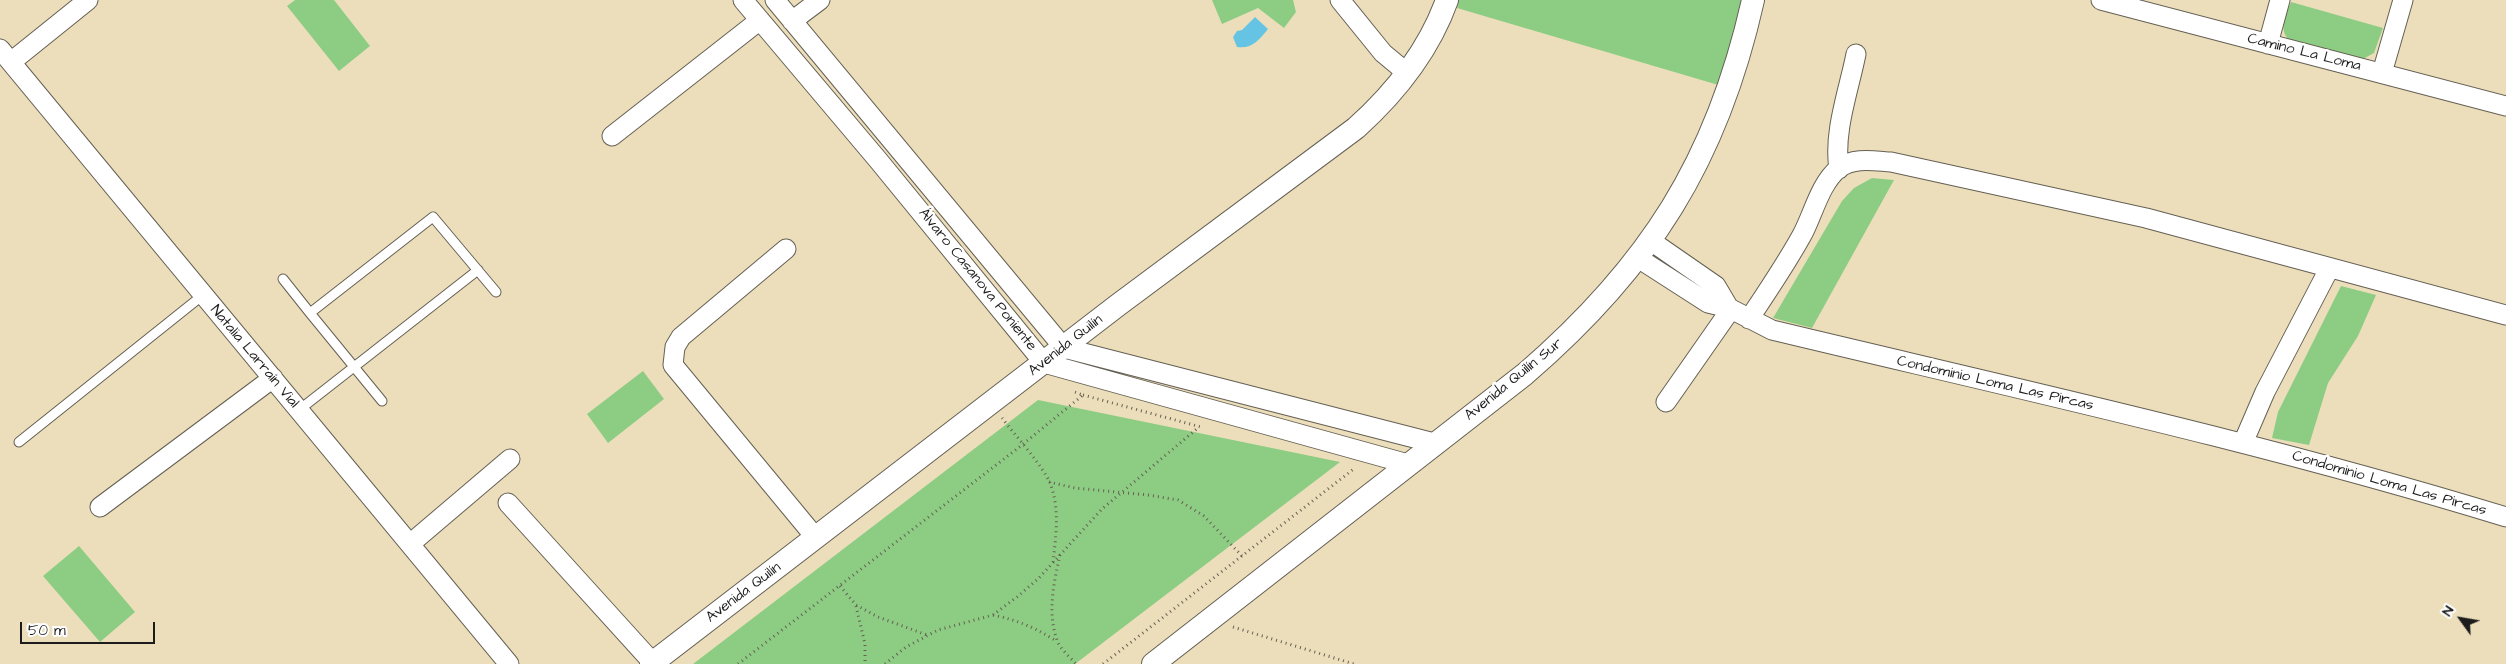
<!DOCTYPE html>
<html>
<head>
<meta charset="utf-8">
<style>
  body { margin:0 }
  #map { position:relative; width:2506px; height:664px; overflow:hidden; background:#ecdebb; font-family:"Architects Daughter",sans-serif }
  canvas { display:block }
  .north { position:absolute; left:2436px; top:594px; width:50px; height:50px; -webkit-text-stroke:4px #fff; paint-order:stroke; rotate:302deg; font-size:14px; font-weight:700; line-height:20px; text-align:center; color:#1c1c1c }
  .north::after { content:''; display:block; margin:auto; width:18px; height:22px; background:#1c1c1c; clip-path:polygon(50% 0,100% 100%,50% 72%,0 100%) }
  .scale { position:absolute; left:20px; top:622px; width:135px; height:22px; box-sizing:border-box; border:2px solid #1c1c1c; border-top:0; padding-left:6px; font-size:15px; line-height:18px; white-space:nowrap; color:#1c1c1c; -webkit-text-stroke:4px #fff; paint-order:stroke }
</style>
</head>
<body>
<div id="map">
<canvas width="2506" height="664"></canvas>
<div class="north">N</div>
<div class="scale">50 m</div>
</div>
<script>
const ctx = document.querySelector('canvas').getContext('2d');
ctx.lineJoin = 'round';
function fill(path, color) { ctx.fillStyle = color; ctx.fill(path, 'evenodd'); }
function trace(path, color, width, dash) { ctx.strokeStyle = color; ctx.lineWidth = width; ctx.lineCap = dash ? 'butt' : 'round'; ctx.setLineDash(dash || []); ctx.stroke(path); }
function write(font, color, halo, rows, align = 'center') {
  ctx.font = font + ' "Architects Daughter",sans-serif'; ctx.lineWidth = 5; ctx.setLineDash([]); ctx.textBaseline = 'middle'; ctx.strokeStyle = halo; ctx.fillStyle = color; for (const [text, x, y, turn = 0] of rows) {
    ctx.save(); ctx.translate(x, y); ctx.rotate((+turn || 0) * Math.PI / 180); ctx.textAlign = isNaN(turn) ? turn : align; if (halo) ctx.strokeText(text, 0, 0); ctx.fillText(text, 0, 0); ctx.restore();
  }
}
const green = new Path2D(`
  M295 0H334L370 46 339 71 287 6Z
  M1212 0H1293L1296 12 1284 28 1258 8 1222 24Z
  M1459 0H1742L1732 89 1457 8Z
  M2291 2 2383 28 2374 53 2363 59 2289 40C2278 29 2286 14 2291 2Z
  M1872 178 1894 180 1812 328 1773 318 1842 201 1854 188Z
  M2341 286 2376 295 2358 336 2328 383 2309 445 2272 438 2278 412Z
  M643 371 664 399 608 443 587 414Z
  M1038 400 1340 462 1075 664H693Z
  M79 546 135 612 100 642 43 576Z`);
const water = new Path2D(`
  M1255 17 1268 29C1258 41 1252 49 1237 47L1233 37 1237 31 1242 30Z`);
const path = new Path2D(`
  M1083 395 1201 427
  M1002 418C1014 434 1043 466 1050 483 1060 508 1056 536 1053 562
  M1049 482 1075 488 1148 495 1178 500 1204 516 1242 556
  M1060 555C1054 582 1047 612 1057 640 1059 648 1070 657 1076 664
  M840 586 856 605 878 617 927 635
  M856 606 865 644V664
  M993 615C1017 620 1036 628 1056 641
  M1233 627 1354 664
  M738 664 1022 445 1083 395 1072 391
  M885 664 906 647 938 630 993 615 1017 597 1038 579 1102 509 1199 427
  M1103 664 1355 468`);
const service = new Path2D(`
  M283 279 310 313
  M382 401 310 313 433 217 496 292
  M299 410 478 270
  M19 442 203 295`);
const minor = new Path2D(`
  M743 0 878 160 1044 363 1408 464
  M775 0 1064 348 1434 443
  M1340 0 1383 53 1407 73
  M2101 0 2506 106
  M792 21 820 0
  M2268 44 2280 0
  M0 49 509 664
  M11 62 88 0
  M2382 73 2403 0
  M612 136 760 20
  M1839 169C1833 132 1849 90 1856 54
  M1651 241 1716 286 1729 308
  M786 249 681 337 675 347 673 365 816 538
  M1638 258 1708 303 1729 308 1772 330C2018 389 2265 443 2506 517
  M1749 319C1767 292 1786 264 1802 235 1813 215 1820 183 1839 168 1854 157 1874 161 1891 162L2146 218 2506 315
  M1666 402 1731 309
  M2243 443 2265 392 2329 269
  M508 503 653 663
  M100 507 273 378
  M410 544 510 459`);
const tertiary = new Path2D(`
  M651 664 1118 305 1356 128C1395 93 1429 50 1447 0
  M1153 664 1525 374C1649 267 1717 161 1753 0`);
const streetNames = [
  ["Camino La Loma",2304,53,14],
  ["Álvaro Casanova Poniente",977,280,51],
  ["Avenida Quilín",1066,346,-38],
  ["Natalia Larraín Vial",254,357,50],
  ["Avenida Quilín Sur",1514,380,-39],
  ["Condominio Loma Las Pircas",1995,384,13],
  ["Condominio Loma Las Pircas",2389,484,16],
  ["Avenida Quilín",744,593,-37]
];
fill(green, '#8dcd83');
fill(water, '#65c4e4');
trace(service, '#656054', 11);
trace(minor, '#656054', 21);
trace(tertiary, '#656054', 24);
trace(path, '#656054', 3, [1, 4]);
trace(service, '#fff', 9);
trace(minor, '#fff', 19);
trace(tertiary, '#fff', 22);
write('15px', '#1c1c1c', '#fff', streetNames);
</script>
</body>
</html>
